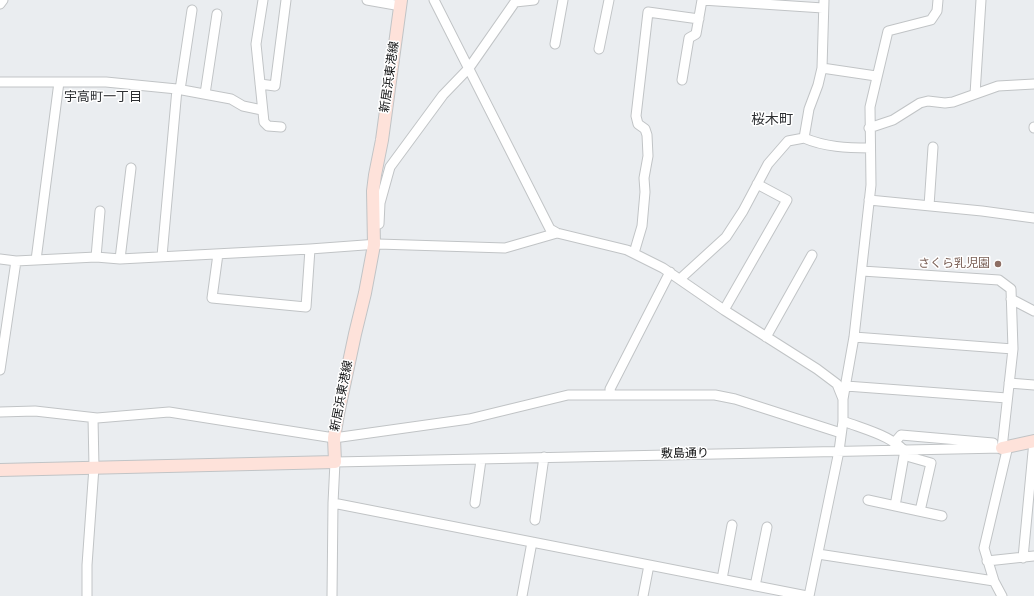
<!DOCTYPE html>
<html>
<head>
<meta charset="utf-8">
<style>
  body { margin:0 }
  canvas { display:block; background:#eaedf0 }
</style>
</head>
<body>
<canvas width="1034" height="596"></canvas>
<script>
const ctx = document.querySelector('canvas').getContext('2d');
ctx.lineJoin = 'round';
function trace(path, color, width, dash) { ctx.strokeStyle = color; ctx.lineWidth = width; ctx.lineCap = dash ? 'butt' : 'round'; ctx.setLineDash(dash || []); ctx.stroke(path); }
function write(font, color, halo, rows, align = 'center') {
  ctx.font = font + ' "Varela Round","Noto Sans JP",sans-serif'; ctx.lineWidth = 3; ctx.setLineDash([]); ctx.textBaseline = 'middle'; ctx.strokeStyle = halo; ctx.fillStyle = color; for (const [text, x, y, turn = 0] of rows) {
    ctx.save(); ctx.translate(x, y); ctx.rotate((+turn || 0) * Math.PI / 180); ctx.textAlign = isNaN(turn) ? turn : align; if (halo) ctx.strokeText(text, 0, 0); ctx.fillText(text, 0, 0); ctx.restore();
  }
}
const street = new Path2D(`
  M263 0 256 44 264 122 268 126 281 127
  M367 0 401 6
  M434 0 550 229 557 233 627 250 663 268 724 310 817 369 837 384 843 399V421L839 451 809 596
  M0 4 3 0
  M555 44 563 0
  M599 49 609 0
  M822 68 876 76
  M682 80 689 38 696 34 702 0 823 8
  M0 82H106L177 89 231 99 243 106 262 110
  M260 84 275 86 286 0
  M180 90 192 10
  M205 94 217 14
  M975 94 981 0
  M869 128 893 120 920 103 928 101 945 103 953 102 998 86 1034 84
  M1034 128V127
  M804 138C825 147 847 148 870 148
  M869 200 982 211 1034 218
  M929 206 933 147
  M379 224 380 203 390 167 443 95 469 68 515 2 534 0
  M634 253 642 226 645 192 644 178 648 156 647 135 645 129 638 124 636 116 648 12 699 19
  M218 254 212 298 306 307 310 249
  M162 256 177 89
  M96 257 100 211
  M0 259 16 261 96 257 120 259 310 249 378 244 505 248 557 233
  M120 259 131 168
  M36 260 59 82
  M680 279 726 237 743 211 768 164 788 141 804 138 809 109 818 85 822 68 824 0
  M1011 299 1034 311
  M724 310 787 200 757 184
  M766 337 812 255
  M854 337 1013 349
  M0 370 16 261
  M1009 383 1034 385
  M846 386 1007 398
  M611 395 610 389 670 272
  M843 399 854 337 871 185 870 107 888 31 931 20 937 11 938 0
  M0 412 35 411 97 418 169 412 334 438 469 419 568 395H715L735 399 841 433
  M843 421C866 430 895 436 910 457L931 463 920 511
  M894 443 901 435 993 443
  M868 500 942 516
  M333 503 807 596
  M475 503 481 460
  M895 506 905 450
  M535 520 544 457
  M818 554 994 581
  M1023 558 1034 441
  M987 561 1034 556
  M722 579 732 525
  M755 586 767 527
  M87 596V565L94 467 93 418
  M332 596 333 503 335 462 1002 448 1013 349 1011 289 999 280 862 271
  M522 596 532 542
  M643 596 649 565
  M1002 596 994 581 984 548 1008 446`);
const secondary = new Path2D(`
  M1002 448 1034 441
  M0 470 335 462 334 438 338 414 355 334 365 293 374 245 373 191 375 175 382 140 401 0`);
const markers = [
  [998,264,4,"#8d6e63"]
];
const streetNames = [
  ["新居浜東港線",390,77,-82],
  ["新居浜東港線",342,396,-79],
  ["敷島通り",685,454,-1]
];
const educationNames = [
  ["さくら乳児園",990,264]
];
const neighbourhoodNames = [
  ["宇高町一丁目",103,98]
];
const quarterNames = [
  ["桜木町",772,120]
];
trace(street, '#c1c4c6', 11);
trace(secondary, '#c1c4c6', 14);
trace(street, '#fff', 9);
trace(secondary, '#fee2da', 12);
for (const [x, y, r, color] of markers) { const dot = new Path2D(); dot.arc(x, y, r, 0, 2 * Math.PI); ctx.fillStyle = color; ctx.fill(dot); trace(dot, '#fff', 1.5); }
write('12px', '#121314', '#fff', streetNames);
write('12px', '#785e54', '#fff', educationNames, 'right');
write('13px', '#2d2f32', '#fff', neighbourhoodNames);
write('14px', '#2d2f32', '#fff', quarterNames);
</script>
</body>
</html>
